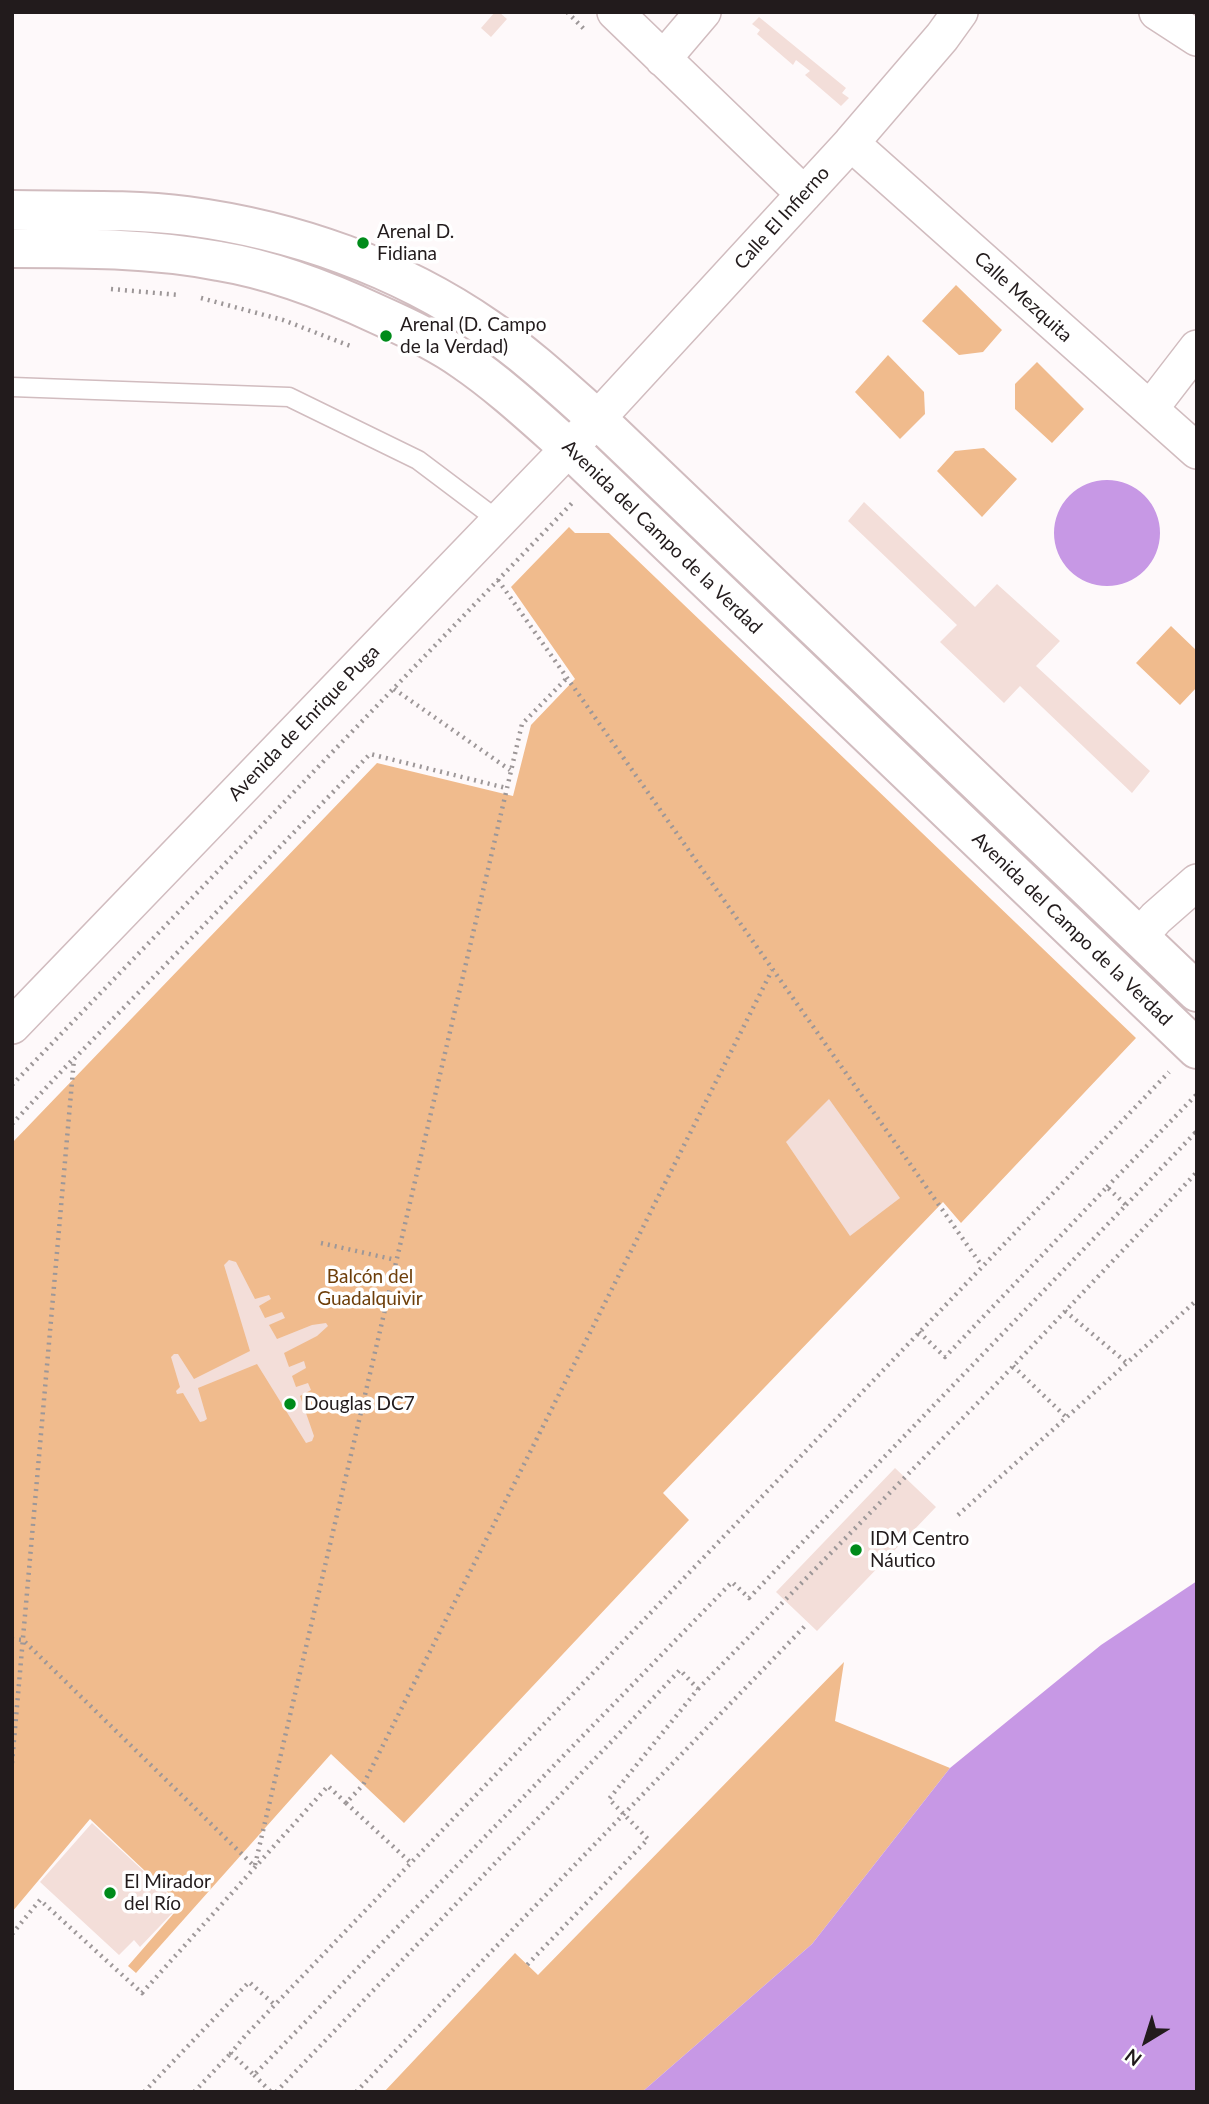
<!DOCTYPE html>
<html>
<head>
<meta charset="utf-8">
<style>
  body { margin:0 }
  #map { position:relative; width:1209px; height:2104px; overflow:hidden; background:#fef9fa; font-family:Lato,sans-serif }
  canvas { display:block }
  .frame { position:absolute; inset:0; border:14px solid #221b1c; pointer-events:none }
  .north { position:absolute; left:1111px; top:2006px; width:70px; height:70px; -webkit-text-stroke:5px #fff; paint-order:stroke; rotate:218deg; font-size:19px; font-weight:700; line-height:28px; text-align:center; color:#221b1c }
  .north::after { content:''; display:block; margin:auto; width:24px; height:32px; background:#221b1c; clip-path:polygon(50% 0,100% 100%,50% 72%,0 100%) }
</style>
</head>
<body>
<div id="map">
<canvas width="1209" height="2104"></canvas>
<div class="frame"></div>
<div class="north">N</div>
</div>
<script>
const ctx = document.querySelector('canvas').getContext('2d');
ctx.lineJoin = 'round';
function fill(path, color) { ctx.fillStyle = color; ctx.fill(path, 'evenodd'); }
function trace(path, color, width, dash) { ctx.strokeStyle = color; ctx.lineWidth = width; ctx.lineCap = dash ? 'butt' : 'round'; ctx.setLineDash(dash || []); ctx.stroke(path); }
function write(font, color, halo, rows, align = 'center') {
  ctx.font = font + ' Lato,sans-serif'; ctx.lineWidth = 7; ctx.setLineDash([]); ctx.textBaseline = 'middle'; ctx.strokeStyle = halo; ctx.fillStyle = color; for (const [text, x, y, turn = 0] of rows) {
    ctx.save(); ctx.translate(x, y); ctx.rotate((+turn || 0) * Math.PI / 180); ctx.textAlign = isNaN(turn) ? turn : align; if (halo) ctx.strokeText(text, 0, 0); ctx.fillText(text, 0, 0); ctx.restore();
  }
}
const green = new Path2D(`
  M956 285 1002 330 983 352 959 355 922 321Z
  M888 355 924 392 925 414 900 439 855 392Z
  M1037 362 1084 409 1052 443 1015 409V384Z
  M984 448 1017 479 982 517 937 471 955 451Z
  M569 527 575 533H609L1136 1038 961 1223 943 1202 663 1493 689 1520 404 1823 331 1754 136 1973 128 1966 181 1905 90 1819 12 1912V1143L377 763 513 796 531 725 575 679 511 587Z
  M1171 626 1197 651V687L1180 705 1136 663Z
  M844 1662 835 1721 950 1768 812 1944 642 2092H384L515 1953 538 1975Z`);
const water = new Path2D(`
  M1054 533a53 53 0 1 1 106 0a53 53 0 1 1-106 0Z
  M1197 1581V2092H642L812 1944 950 1768 1101 1645Z`);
const building = new Path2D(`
  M495 12H499L507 19 491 37 481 28Z
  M759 17 846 88 842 93 849 98 841 106 805 75 810 71 796 60 793 65 757 34 760 30 752 24Z
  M864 502 975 607 997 584 1060 641 1036 666 1150 771 1132 793 1020 686 1004 703 940 642 957 625 848 521Z
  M829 1099 900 1198 850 1236 786 1142Z
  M229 1260 236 1262 255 1299 269 1295 271 1299 259 1306 265 1318 282 1312 285 1318 269 1325 277 1339 312 1325 326 1323 328 1326 317 1336 284 1353 289 1367 304 1361 306 1368 292 1376 296 1387 308 1383 311 1390 300 1396 314 1436 312 1441 306 1443 257 1364 198 1388 207 1419 204 1421 200 1422 183 1393 177 1394 176 1391 180 1387 171 1357 174 1354H178L194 1379 250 1351 224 1265Z
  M895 1468 936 1507 817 1631 776 1592Z
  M92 1823 180 1905 140 1947 134 1940 119 1955 40 1882Z`);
const path = new Path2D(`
  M567 12 584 29
  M111 289 179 295
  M201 298 283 320 353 347
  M498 580 982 1266
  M394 689 510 770
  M12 1085 575 500
  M12 1124 73 1059
  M1107 1187 1197 1094
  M1126 1205 1195 1133 1197 1135
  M321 1243 396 1260
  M1065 1311 1127 1363
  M919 1332 945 1357 1107 1187 1126 1205 749 1598 732 1582 254 2075 231 2053 245 2036 1169 1072
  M1013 1366 1066 1417
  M958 1515 1197 1300
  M12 1639 23 1640 254 1866
  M698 1689 1001 1379 1197 1172
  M12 1763 74 1059 370 754 506 788
  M346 1803 411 1863
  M255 1865 522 724 567 678
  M12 1934 40 1900 142 1993 328 1786 346 1803 363 1785 772 970
  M254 2075 271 2092
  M144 2092 249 1982 275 2005
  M194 2092 231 2053
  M276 2092 680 1670 698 1689 609 1799 648 1839 527 1965
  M356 2092 805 1626`);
const lane = new Path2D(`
  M12 387 289 397 418 460 499 521`);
const street = new Path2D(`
  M615 12 804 194
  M1157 12 1197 38
  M663 59 703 12
  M851 143 1197 451
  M1150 409 1197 348
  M1140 936 1156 918 1197 882
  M12 1026 597 419 851 143 942 37 960 12`);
const primary = new Path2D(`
  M12 210C70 211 130 209 187 216 293 230 399 267 487 328 527 355 562 388 597 419L1197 992
  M12 248C81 248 150 248 219 261 274 270 328 291 379 315 408 328 438 342 463 360 501 386 535 418 569 448L1197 1049`);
const markers = [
  [363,243,7,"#008b1a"],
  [386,336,7,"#008b1a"],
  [290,1404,7,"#008b1a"],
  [856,1550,7,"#008b1a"],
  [110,1893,7,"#008b1a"]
];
const streetNames = [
  ["Calle El Infierno",782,218,-48],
  ["Calle Mezquita",1023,297,42],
  ["Avenida del Campo de la Verdad",662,537,44],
  ["Avenida de Enrique Puga",304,723,-46],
  ["Avenida del Campo de la Verdad",1072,929,44]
];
const poiNames = [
  ["Arenal D.",377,232],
  ["Fidiana",377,254],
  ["Arenal (D. Campo",400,325],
  ["de la Verdad)",400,347],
  ["Douglas DC7",304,1404],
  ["IDM Centro",870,1539],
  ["Náutico",870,1561],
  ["El Mirador",124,1882],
  ["del Río",124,1904]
];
const parkNames = [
  ["Balcón del",370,1277],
  ["Guadalquivir",370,1299]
];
fill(green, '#f0bb8d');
fill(water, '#c798e5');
fill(building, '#f3ded9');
trace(lane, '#d1bcbf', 21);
trace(street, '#d1bcbf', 38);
trace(primary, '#d1bcbf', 42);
trace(path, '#9d9798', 4.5, [2, 5]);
trace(lane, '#fff', 18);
trace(street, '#fff', 35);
trace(primary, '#fff', 38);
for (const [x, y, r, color] of markers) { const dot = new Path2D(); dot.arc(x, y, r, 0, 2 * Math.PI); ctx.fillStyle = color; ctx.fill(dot); trace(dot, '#fff', 2.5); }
write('19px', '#221b1c', '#fff', streetNames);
write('19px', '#221b1c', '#fff', poiNames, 'left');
write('19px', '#6d3e09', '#fff', parkNames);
</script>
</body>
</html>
